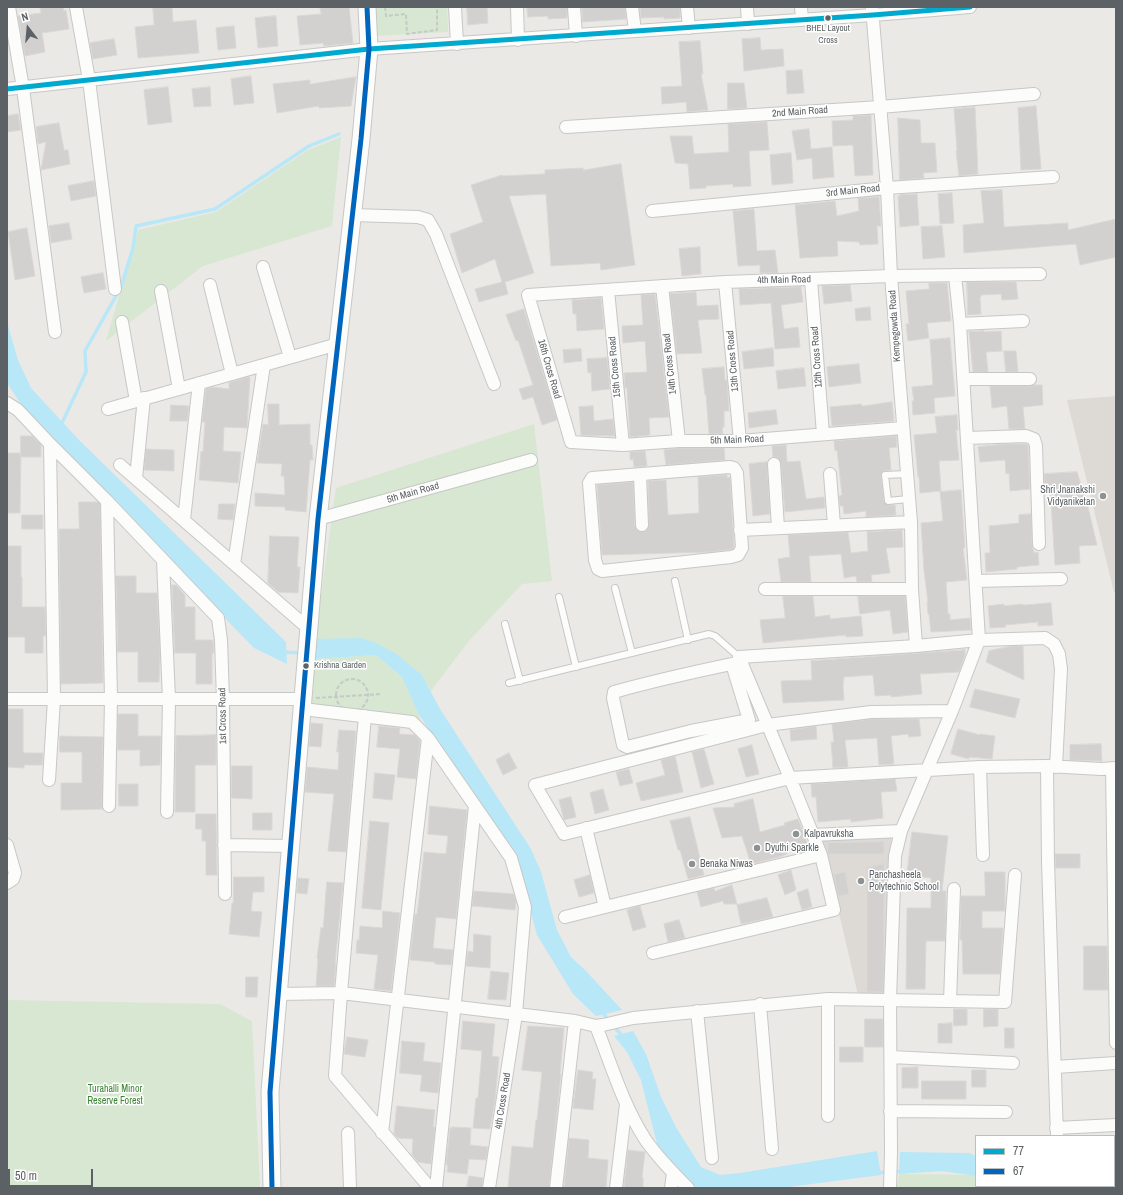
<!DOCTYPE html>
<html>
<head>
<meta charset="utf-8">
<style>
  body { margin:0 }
  #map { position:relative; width:1123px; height:1195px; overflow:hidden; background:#ebe9e6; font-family:"Archivo Narrow",sans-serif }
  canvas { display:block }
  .frame { position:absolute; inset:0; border:8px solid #5b6164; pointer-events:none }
  .legend { position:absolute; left:975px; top:1135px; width:140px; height:52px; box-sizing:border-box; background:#fff; border:1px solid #bdc0c1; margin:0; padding:5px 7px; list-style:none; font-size:12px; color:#5b6164 }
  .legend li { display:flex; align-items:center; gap:8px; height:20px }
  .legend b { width:20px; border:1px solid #bdc0c1 }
  .north { position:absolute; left:8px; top:8px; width:40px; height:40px; -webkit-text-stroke:3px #fff; paint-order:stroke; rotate:344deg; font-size:11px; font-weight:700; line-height:16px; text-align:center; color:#5b6164 }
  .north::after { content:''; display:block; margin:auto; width:14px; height:18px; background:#5b6164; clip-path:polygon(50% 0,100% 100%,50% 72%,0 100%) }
  .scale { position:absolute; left:8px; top:1169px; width:85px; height:18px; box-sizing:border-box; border:2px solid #5b6164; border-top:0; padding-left:5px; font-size:12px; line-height:14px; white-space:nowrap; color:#5b6164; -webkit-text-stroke:3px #fff; paint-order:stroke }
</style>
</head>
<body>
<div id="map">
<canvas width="1123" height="1195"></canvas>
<div class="frame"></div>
<ul class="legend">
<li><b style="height:5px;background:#00a9ce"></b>77</li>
<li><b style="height:5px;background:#0065bd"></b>67</li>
</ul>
<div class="north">N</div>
<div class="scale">50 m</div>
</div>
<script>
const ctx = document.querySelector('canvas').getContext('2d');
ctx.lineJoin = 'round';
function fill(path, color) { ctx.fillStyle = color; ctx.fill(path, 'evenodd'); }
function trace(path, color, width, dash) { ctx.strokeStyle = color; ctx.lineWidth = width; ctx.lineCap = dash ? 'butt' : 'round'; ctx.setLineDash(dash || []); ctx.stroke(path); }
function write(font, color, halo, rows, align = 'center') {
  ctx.font = font + ' "Archivo Narrow",sans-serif'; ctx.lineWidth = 3; ctx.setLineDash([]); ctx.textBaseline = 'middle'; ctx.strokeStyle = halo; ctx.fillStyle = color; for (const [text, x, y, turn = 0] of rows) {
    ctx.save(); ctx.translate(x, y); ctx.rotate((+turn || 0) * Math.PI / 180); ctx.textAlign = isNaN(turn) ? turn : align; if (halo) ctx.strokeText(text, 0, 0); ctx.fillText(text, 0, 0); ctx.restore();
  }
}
const education = new Path2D(`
  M1116 396V592H1114L1067 400Z
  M891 838 888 995H858L822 839Z`);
const green = new Path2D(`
  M375 7H447L448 32 376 36Z
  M341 137 332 226 203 266 106 341 138 230 216 212 308 150Z
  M534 424 552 581 522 584 468 642 431 691 422 675 398 655 315 639 336 488Z
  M376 655 402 677 421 719 308 708 315 659Z
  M7 1000 220 1004 252 1021 260 1188H7Z
  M899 1174 974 1175 976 1176V1186H1000L1004 1188H897Z`);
const water = new Path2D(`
  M7 322 18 360 31 388 79 440 286 642 287 664 254 648 32 421 7 383Z
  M360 638 374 642 398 655 422 675 440 709 531 849 541 872 557 930 571 957 587 972 622 1010 596 1016 573 994 537 935 517 862 418 713 402 677 376 655 315 659V639Z
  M633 1031 646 1054 661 1097 677 1129 701 1167 720 1175 740 1173 877 1151 881 1175 781 1188H697L675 1172 657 1144 641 1080 627 1052 614 1036Z
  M900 1152 970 1153 976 1156V1176L942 1171 899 1174Z`);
const stream = new Path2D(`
  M61 425 86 372 85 351 121 287 133 248 136 226 215 209 309 146 339 134
  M283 652 303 653
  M601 1011 623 1037
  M876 1173 902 1171`);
const building = new Path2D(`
  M40 7H63L64 11 66 10 69 29 42 33 45 52 25 56 18 16 41 13Z
  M153 7H172L173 22 196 20 199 53 138 58 135 27 154 25Z
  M320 7H349L353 43 324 46 323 43 300 45 297 16 321 14Z
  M467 7H487L488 23 468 25Z
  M527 7H567V18L548 19V16L528 17Z
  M582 7H625L626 19 583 22Z
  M640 7H680V18L664 19V17L641 18Z
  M276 16 278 46 258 48 255 18Z
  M234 26 236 48 218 50 216 28Z
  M760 38 761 50 783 49 784 66 744 71 742 39Z
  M114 39 117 55 93 59 90 43Z
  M700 41 703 74H701L708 110 687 112 686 102 662 104 661 87 682 86 679 42Z
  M802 70 804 93 787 94 786 71Z
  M251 76 254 103 234 105 231 79Z
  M356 77 351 106 319 108V106L277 113 273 84 310 80V84Z
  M728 83H744L747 108 728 109Z
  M168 87 172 122 148 125 144 90Z
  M210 87 211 106 194 107 192 89Z
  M1036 106 1041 169 1021 170 1018 108Z
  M975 107 978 174 959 176 956 151 957 150 954 109Z
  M18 114 21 130 7 132V116Z
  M871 115 873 175 855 176 853 145 833 146 832 121 853 120V116Z
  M898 118 920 120 921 143H935L937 172 923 173 924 178 900 180Z
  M767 122 769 150 749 151 751 186 733 187V184L706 186V188L690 189 688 164 675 163 670 136H692L694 154 729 152 728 124Z
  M59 123 64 150H68L70 164 41 170 46 142 38 144 36 127Z
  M809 129 811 149 832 147 834 177 813 179 812 158 797 160 792 131Z
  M791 153 793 183 772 185 770 155Z
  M621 164 635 265 601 270 600 263 551 266 546 194 509 196 534 273 505 282 508 294 479 302 475 289 502 282 495 259 462 273 450 234 483 222 471 185 502 175 503 176 545 174V170L583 168V170Z
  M94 181 96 196 71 201 68 186Z
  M1002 190 1004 227 1068 223V230L1116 219V257L1080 265 1076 244 964 253 963 225 984 223 981 191Z
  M952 193 954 223 940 224 938 194Z
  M917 194 919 225 900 227 898 196H900V195Z
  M879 197 881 226H877L878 244 860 245 859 242 837 241 838 256 800 258 795 205 835 201 837 216 859 211 858 198Z
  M754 209 757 251 775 250 778 273H760V265L738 266 733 211Z
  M69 223 72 239 51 243 49 226Z
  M942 226 945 257 923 259 921 227Z
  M27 228 35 276 15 280 8 232Z
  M700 247 701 274 682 276 679 249Z
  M103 273 106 289 84 293 81 277Z
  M967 282H1016L1018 299 1002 300 1001 294 981 295V297H980L981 314 968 315Z
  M929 283H947L951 321 927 323 929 338 908 341 906 324H909L906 291 929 289Z
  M850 285 852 301 824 304 822 286Z
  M801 287 803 302 781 305 784 329 798 327 800 347 775 349 771 303 740 305 739 289Z
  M696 292 697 306 718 305 719 319 698 320 702 353 677 354 670 294Z
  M655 294 669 417 649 418 650 435 630 437 627 388H625L624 373 647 372 645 341 623 343 622 326 643 325 641 295Z
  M601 298 604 329 577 331 576 314H573L572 300Z
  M870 307 871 320 856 321 855 309Z
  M524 309 557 420 542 425 533 397 523 400 519 389 533 385 518 340 516 341 506 315Z
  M984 331V332L1001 331 1002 351 986 352 988 372H973L969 332Z
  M950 338 955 396 934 398 935 413 913 415 912 401H914L912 387 933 385 930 340Z
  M773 348 774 366 744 369 742 352Z
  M581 349 582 361 564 363 563 350Z
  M1004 351H1016L1018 372H1006Z
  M607 358 610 389 592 391 591 372 588 373 587 359Z
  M859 364 861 383 829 387 827 367Z
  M724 367 725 380H727L729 411H724V427L722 428 723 434H709L706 395H705L702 369Z
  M804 368 806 386 778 389 776 371Z
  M248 377H250L247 428 224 427 223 451 241 452 238 483 199 480 201 451 203 452 205 422H202L206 389 212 387 229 389V383Z
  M1034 385H1042L1043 405 1023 407 1025 429H1009L1007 406 992 408 990 386H1030Z
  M892 402 894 421 832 426 830 407 861 404 862 406Z
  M268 404H279V425L310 424V445H312L313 460H310L306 512 285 510V507L255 506V493L285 495 284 476H281L282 464 257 463 263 424 268 425Z
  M171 405 189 406 187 421H170Z
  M593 406 594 421 613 419 615 436 581 435 579 407Z
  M776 410 778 424 749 428 748 413Z
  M957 415 958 430H956L959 460 939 461 941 491 920 493 919 477H918L914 435 937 433 935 417Z
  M21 436H32L41 445V457H21Z
  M896 436 897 447 889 448 891 470 883 471 881 476 884 502 887 505H895L896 515 866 517V511L844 514 843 506H840L839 496 842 495 837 450 835 451 834 441Z
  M1004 444H1025L1028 445 1030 489 1010 491 1009 473 1006 474 1005 460 980 462 978 447Z
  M786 445 787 462 800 461 806 499 824 497 825 508 785 512 781 464 778 458 773 457 772 446Z
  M679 448H724L725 460 666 465 664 450Z
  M146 449 174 450V471L144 470Z
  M645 451 647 466 634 467 633 459 630 460V452Z
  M7 453H21L20 513H7Z
  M767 462 770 514 753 516 749 464Z
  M1077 472 1087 503 1097 545 1079 546 1080 563 1055 565 1050 487 1045 488 1044 474Z
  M727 475V478L730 477 734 546 733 549 710 552 602 555 597 485 633 482 635 526 638 531 643 532 646 531 649 525 648 481 666 480 668 515 699 513 698 477Z
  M961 490 965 548H963L967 580 946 582 948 614H950V620L970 618 971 630 931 632 929 614H928L927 602H928L924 571 921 523 943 521 940 492Z
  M79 502H98L100 504 103 683 61 684 59 529H79Z
  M219 504H235L233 520 218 519Z
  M1031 514 1032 544 1034 553 1038 552 1039 565 1017 567V569L986 572 985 553H990L989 526 1019 523V515Z
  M22 515H43V529H22Z
  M902 530 903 547 886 548 890 573 871 575 872 582H857L856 576 844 578 841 554 809 556 811 582H781L778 559 790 557 788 535 848 532 851 553 868 551 867 532Z
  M270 536 299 537 297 567H300L298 593 278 592 268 583Z
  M7 546H21V577H22V607H45L46 636H43V653H25V637H7Z
  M116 576H136V593H157L160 653 159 682H138V652H118Z
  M172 585H176L185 595V607H195V640H213L214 653H212V684H196V653H175Z
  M783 596H813L815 617 830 615V619L861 616 863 636 846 637V635L763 643 760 620 785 618Z
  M858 596H905L908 632 893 634 890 610 860 614Z
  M1051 603 1053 625 1038 626V622L1005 625 1006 627 990 628 988 606 1004 604V606L1023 604V605Z
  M1012 646H1023L1024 680 986 662 989 651Z
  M965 650V655L959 672 920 674 922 694 891 697V695L875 696 873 675 844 677 843 685 844 700 783 703 781 681 812 680 811 661Z
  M975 689 1020 699 1015 718 970 707Z
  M7 709H23V752H24V753H43L42 765H24V768L7 767Z
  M118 714H138V736H161L160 765 140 766V750H118Z
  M872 719H919L921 736 909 737 908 734 891 736 894 764 879 765 877 738 845 740 848 767 833 768 831 742H834L832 724Z
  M311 723 323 724 321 747 309 746Z
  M379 726 400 728 399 734 415 735 420 741 416 779 397 777 400 749 377 747Z
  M816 726 817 739 791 741 790 730Z
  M958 729 980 735V734L995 736 992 759 969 757V759L951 754Z
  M339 730 356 731 346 852 328 851 334 794 305 792 307 767 338 770 339 752H337Z
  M216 735V765H195V812H175L176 736Z
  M60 736 103 737 102 809 61 810V783H82V752H60Z
  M1101 744 1102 761 1070 760V745Z
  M752 745 759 774 746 777 738 749Z
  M704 749 714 784 701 788 692 752Z
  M509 753 517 768 503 775 496 760Z
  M675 756 683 792 641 801 636 783 665 775 661 760Z
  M232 766H252V799L232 798Z
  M629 769 633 783 620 786 616 772Z
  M375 773 395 775 392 800 373 798Z
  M895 779 897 791 881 792 883 818 851 822V819L818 822 816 797H812L811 784Z
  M119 784H138V806H119Z
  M603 789 609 810 595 814 590 793Z
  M571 797 576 817 564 820 559 800Z
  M753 799 760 832 785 825 784 823 798 819 808 845 787 851V854L779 857 751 864 742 836 722 838 713 808 735 807 734 804Z
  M430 806 467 810 456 919 436 917 433 948 453 950 451 965 435 964V962L410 960 415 914H417L419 899 424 852 446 854 448 836 428 834Z
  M253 813H272V830H253Z
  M196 814H216L217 875H206V841H202V829H196Z
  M690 817 704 875 688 879 680 850H678L670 821Z
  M370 821 389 823 381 910 362 908Z
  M912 832 948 836 942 891H946L945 941H926L925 989H906L907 908H931V878L907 876Z
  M884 842V854H829L828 853V843Z
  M1055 854H1080V868H1056Z
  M884 864V949L883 992H867V868Z
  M791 870 796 890 785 895 778 875Z
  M845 872 849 894 838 896 834 875Z
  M985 872H1005V911H982V928H1003L1000 974H963L962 940H960L961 896H985Z
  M590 875 594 893 579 897 574 880Z
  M234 877H264V892H253L251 911 262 912 259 937 229 934 232 903H233Z
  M298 878 309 879 307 894 297 893Z
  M327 882 343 883 335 963H336L334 986H316L318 959 317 958 321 927 323 928Z
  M732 885 737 904H724L723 901 701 907 697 892 714 888 715 891Z
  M808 889 812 907 802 910 797 893Z
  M474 891 514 894 516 902 515 910 472 906Z
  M767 898 773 917 741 924 737 905Z
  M640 906 646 927 633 931 627 910Z
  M383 911 400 913 391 991 374 989 378 955 356 953 357 940H359L360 926 382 928Z
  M679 920 685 938 668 942 664 924Z
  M474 934 491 936 490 968 466 966 468 951 473 952Z
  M1084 946H1107L1108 990H1084Z
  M491 971 509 973 506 1000 488 999Z
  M246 977H258L257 997H246Z
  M954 1009H967V1025L954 1026Z
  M984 1009H998V1026L984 1027Z
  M865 1019H883V1047H865Z
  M463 1021 495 1024 492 1056 499 1057 495 1100 490 1129 473 1128 476 1098H478L482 1051 461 1049Z
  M952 1023V1043H938V1024Z
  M528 1026 564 1028 560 1074H561L549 1188H508L512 1146 533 1148 536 1120H537L542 1072 522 1070Z
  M1005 1028H1014V1048H1005Z
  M347 1037 368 1040 365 1057 344 1054Z
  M402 1041 425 1043 423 1061 441 1063 438 1093 420 1091 422 1075 400 1073Z
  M840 1047H863V1062H840Z
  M918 1067V1088H902V1068Z
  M578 1070 593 1072 592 1079H596L593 1110 573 1108Z
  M972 1070H986V1087H972Z
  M922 1081H966V1099H922Z
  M397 1106 435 1110 433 1127H435L431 1164 418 1162 412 1155 413 1139 398 1138 394 1134Z
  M452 1127 471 1128 470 1145 488 1147 486 1160 469 1159 467 1174 447 1172 448 1165H446L450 1128H452Z
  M569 1138 589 1140 588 1158 608 1160 606 1188H564Z
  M628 1150 645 1152 642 1177 643 1178V1188H624Z
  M469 1176 483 1178 482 1188H467Z`);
const path = new Path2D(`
  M385 7 386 16 406 14 407 34 437 30V7
  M336 695a16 16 0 1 1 32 0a16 16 0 1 1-32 0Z
  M316 698 380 694`);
const lane = new Path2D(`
  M906 474 885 475 888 501 908 499
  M675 581 688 640
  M615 588 632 653
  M559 597 576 667
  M505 624 520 681
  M509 683 709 634 715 636 739 657`);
const street = new Path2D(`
  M9 7 23 88 55 332
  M76 7 89 80 115 289
  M455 7 457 44
  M517 7 518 40
  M574 7 576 36
  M632 7 635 31
  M687 7 689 28
  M747 7 748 24
  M801 7 802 20
  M872 8 887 188 891 276 911 522 912 589 916 646
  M7 89 369 49 873 15 970 7
  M566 127 880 107 1034 94
  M652 211 887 188 1053 177
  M352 215 418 217 428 220 436 234 494 384
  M263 267 290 357
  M811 280 823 434
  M725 282 740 441
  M210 285 232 374
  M662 286 679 441
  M608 290 623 445
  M161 291 179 389
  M122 322 136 401
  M960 324 1023 321
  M964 379H1030
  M7 403 18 410 50 444 107 501 218 618 221 640 223 699 225 894
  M108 409 338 344
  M903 428 740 441H679L623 445 571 442 528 295 725 282 891 276 1040 274
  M967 438 1026 436 1034 439 1036 446 1039 544
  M774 464 778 528
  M120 465 309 629
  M730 467 734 468 737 473 742 548 738 555 731 557 602 571 598 569 595 560 589 483 592 478Z
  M830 474 834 525
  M640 475 642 525
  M136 478 144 398
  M107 501 111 699 109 806
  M318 519 531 460
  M184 520 199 383
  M740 530 911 522
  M163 561 169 699 167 812
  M234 564 264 365
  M976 581 1061 579
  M765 589H912
  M732 664 749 720 691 731 627 747 623 745 613 698 614 692C656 680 698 671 741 662
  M7 699H303
  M303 709 412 722 428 738 511 858 525 907 516 1014 489 1188
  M365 716 341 993 335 1076 430 1188
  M1047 766 1048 862 1057 1136
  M980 767 983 855
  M1056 767 1061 669 1059 654 1054 644 1045 638 979 640 916 646 739 657 790 778 980 767 1047 766 1101 769 1116 768
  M1112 768 1116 1043
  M49 780 54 699 50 444
  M586 828 605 907 821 855
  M813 835 901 831
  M7 845 15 873 13 879 7 883
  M224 845 291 846
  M565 917 605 907
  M653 953 834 910 821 855 790 778 564 834 535 785 767 725 871 712 952 711
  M278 994 341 993 575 1021 596 1026C611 1064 623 1105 645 1139 657 1157 673 1173 688 1188
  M950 1001 954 889
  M760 1004 772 1149
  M697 1011 712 1158
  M596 1026 603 1025 633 1018 828 999
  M891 1057 1013 1063
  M1055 1067 1116 1063
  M890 1111 1006 1112
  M828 1116V999L1005 1002 1015 875
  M1056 1128 1116 1125
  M348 1133 350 1188
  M382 1133 428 738
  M1114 1182H1116
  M1058 1187 1068 1186
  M436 1188 475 806
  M556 1188 575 1021
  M616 1188 626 1104
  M671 1188 673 1173
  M890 1188 891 1152 890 999 895 856 901 831 952 711 979 640 960 324 955 275`);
const secondary = new Path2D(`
  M272 1188 270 1092 318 519 361 139 369 49 367 7`);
const bus1 = new Path2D(`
  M7 89 369 49 873 15 970 7`);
const bus2 = new Path2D(`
  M272 1188 270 1092 318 519 361 139 369 49 367 7`);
const markers = [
  [828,18,3.5,"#5b6164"],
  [1103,496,4,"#8d9192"],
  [306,666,3.5,"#5b6164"],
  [796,834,4,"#8d9192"],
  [757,848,4,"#8d9192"],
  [692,864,4,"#8d9192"],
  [861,881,4,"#8d9192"]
];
const busNames = [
  ["BHEL Layout",828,29],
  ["Cross",828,41],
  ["Krishna Garden",314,666,"left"]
];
const streetNames = [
  ["2nd Main Road",800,112,-4],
  ["3rd Main Road",853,191,-6],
  ["4th Main Road",784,280,-1],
  ["Kempegowda Road",895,326,-94],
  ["12th Cross Road",817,357,-94],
  ["13th Cross Road",733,361,-95],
  ["14th Cross Road",670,364,-96],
  ["15th Cross Road",615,367,-95],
  ["16th Cross Road",549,369,74],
  ["5th Main Road",737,440,-2],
  ["5th Main Road",413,493,-16],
  ["1st Cross Road",223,716,-91],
  ["4th Cross Road",503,1101,-81]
];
const poiNames = [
  ["Shri Jnanakshi",1095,490,"right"],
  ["Vidyaniketan",1095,502,"right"],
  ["Kalpavruksha",804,834],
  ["Dyuthi Sparkle",765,848],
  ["Benaka Niwas",700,864],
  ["Panchasheela",869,875],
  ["Polytechnic School",869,887]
];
const parkNames = [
  ["Turahalli Minor",115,1089],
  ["Reserve Forest",115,1101]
];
fill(education, '#ddd9d5');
fill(green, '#d7e7d1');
fill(water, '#b8e7f8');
trace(stream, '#b8e7f8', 3.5);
fill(building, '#d3d1d0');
trace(building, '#dad8d5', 1);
trace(lane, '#c7c7c7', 8);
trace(street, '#c7c7c7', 14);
trace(secondary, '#c6c7c7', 19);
trace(path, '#c5cac7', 2, [4, 2]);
trace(lane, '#fcfcfb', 6);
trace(street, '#fcfcfb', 12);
trace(secondary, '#fcfcfb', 17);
trace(bus1, '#00a9ce', 5);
trace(bus2, '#0065bd', 5);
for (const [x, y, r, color] of markers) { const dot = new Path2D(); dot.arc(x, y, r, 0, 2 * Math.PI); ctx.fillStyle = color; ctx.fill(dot); trace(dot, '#fff', 1.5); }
write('9px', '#5b6164', '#fff', busNames);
write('10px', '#5b6164', '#fff', streetNames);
write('10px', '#5b6164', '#fff', poiNames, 'left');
write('10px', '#3d8333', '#fff', parkNames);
</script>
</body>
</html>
